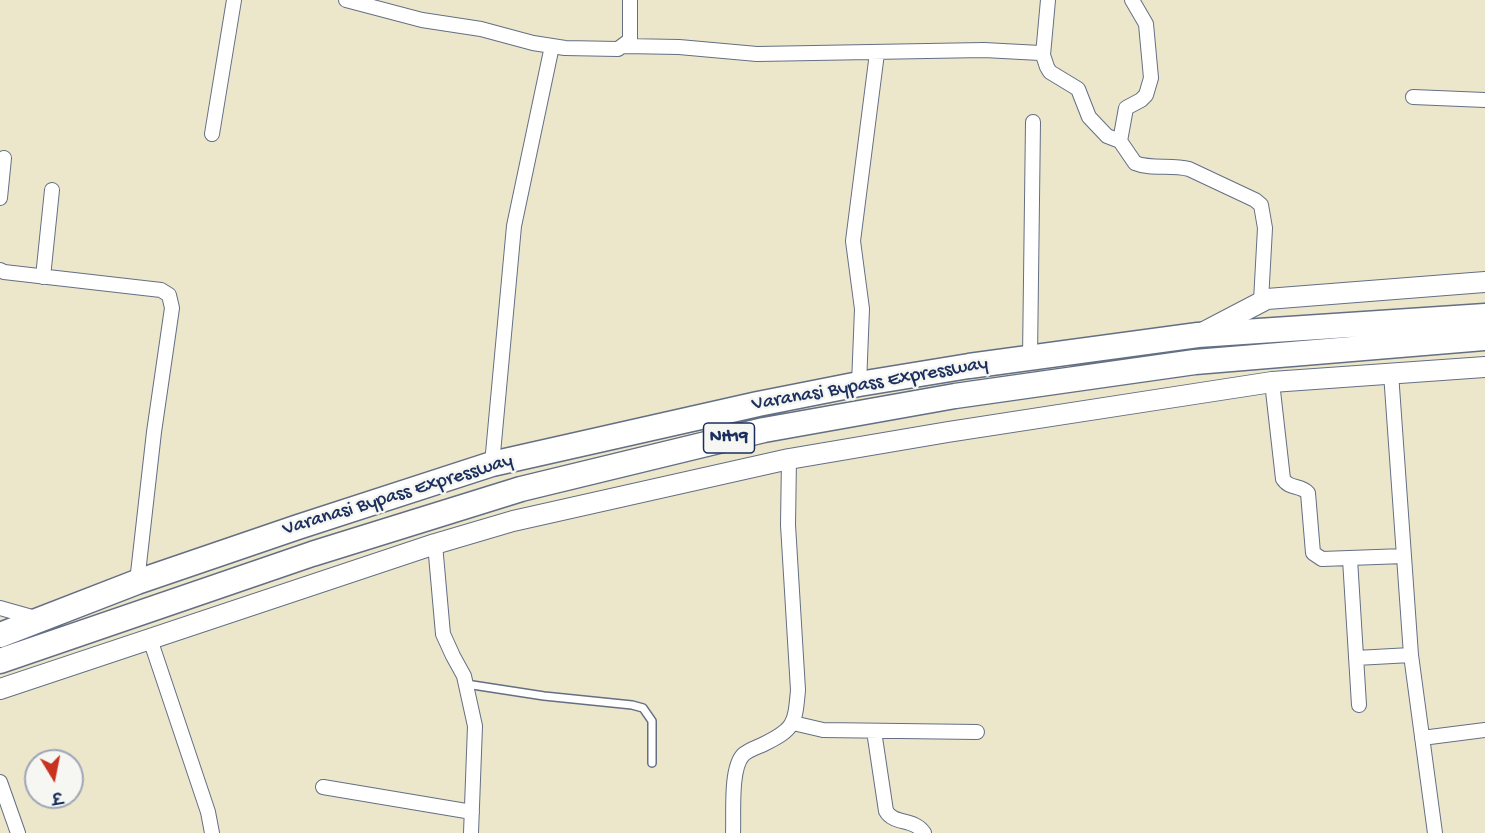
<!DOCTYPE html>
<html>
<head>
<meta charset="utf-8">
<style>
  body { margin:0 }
  #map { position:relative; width:1485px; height:833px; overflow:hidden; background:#ece6cb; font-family:"Gochi Hand","Playpen Sans Deva",sans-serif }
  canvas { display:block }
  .north { position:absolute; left:24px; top:749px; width:60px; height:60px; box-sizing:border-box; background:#f6f6f2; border:2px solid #9ea6b7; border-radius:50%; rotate:170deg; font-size:16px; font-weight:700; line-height:24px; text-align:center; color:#1b2f5e }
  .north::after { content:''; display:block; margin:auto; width:21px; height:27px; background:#c8321e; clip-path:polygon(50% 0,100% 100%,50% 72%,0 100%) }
</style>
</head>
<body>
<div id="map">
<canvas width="1485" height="833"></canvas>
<div class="north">उ</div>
</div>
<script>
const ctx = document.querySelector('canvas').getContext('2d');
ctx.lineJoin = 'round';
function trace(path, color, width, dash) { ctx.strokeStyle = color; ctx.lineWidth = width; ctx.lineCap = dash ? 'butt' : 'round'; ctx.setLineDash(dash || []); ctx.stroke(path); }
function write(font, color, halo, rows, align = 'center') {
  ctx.font = font + ' "Gochi Hand",sans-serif'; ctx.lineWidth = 5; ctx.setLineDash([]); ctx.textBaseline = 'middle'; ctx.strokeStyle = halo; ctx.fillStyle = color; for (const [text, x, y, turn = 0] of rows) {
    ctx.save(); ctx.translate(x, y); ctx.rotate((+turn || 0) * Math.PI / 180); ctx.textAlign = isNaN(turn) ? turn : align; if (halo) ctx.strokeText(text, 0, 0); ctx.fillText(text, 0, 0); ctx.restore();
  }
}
const lane = new Path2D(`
  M466 684 544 696 632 705 643 708 652 721V763`);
const street = new Path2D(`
  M346 0 422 20 481 29 533 43 565 48 618 49 630 40V0
  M624 46 679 47 757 54 984 50 1040 53 1043 55 1047 67 1050 72 1078 89 1089 117 1107 136 1120 141 1135 163C1152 170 1171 164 1189 169L1255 200 1261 205 1265 228 1261 301
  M1043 55 1048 0
  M1413 97 1485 100
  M212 134 234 0
  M1120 141 1126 108 1141 100 1146 95 1151 78 1146 24 1132 0
  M0 198 4 158
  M0 270 4 272 161 290 169 295 172 308 154 432 137 582
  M43 277 52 190
  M1030 357 1033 122
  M1391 373 1411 655 1435 833
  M1272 382 1283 479C1289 489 1301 485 1308 493L1313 553 1322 559 1404 556
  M859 384 862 309 853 241 877 53
  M492 464 514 226 552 46
  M435 544 443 634 453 656 464 676 475 726 471 833
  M1350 559 1359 705
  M0 608 39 619
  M150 639 208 812 212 833
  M1356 658 1411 655
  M793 723 823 730 977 732
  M874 731 886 811C894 825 914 818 924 833
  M1422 738 1485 730
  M0 782 18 833
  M323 787 472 812
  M733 833C734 814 730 769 743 755 748 750 758 747 764 744 795 729 795 723 798 690L788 525 789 459`);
const secondary = new Path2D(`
  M1200 334 1267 299 1485 282
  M0 689 435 544 513 521 789 459 948 432 1272 382 1485 367`);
const highway = new Path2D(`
  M0 635 137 582 298 527 492 464 758 404 859 384 969 366 1198 335 1485 316
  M0 661 312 554 521 489 764 430 955 396 1195 362 1485 338`);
const shields = [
  [729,438,51]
];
const shieldNames = [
  ["NH19",729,438]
];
const streetNames = [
  ["Varanasi Bypass Expressway",870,385,-10],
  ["Varanasi Bypass Expressway",398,496,-17]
];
trace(lane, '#646f84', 10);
trace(street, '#646f84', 16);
trace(secondary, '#646f84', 22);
trace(highway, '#646f84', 27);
trace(lane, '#fff', 7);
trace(street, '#fff', 14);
trace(secondary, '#fff', 20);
trace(highway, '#fff', 24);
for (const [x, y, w] of shields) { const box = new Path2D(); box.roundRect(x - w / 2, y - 15, w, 30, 4.5); ctx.fillStyle = '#f6f6f2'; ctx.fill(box); trace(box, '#1b2f5e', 1.5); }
write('bold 18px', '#1b2f5e', null, shieldNames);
write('20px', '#1b2f5e', '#f6f6f2', streetNames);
</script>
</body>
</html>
